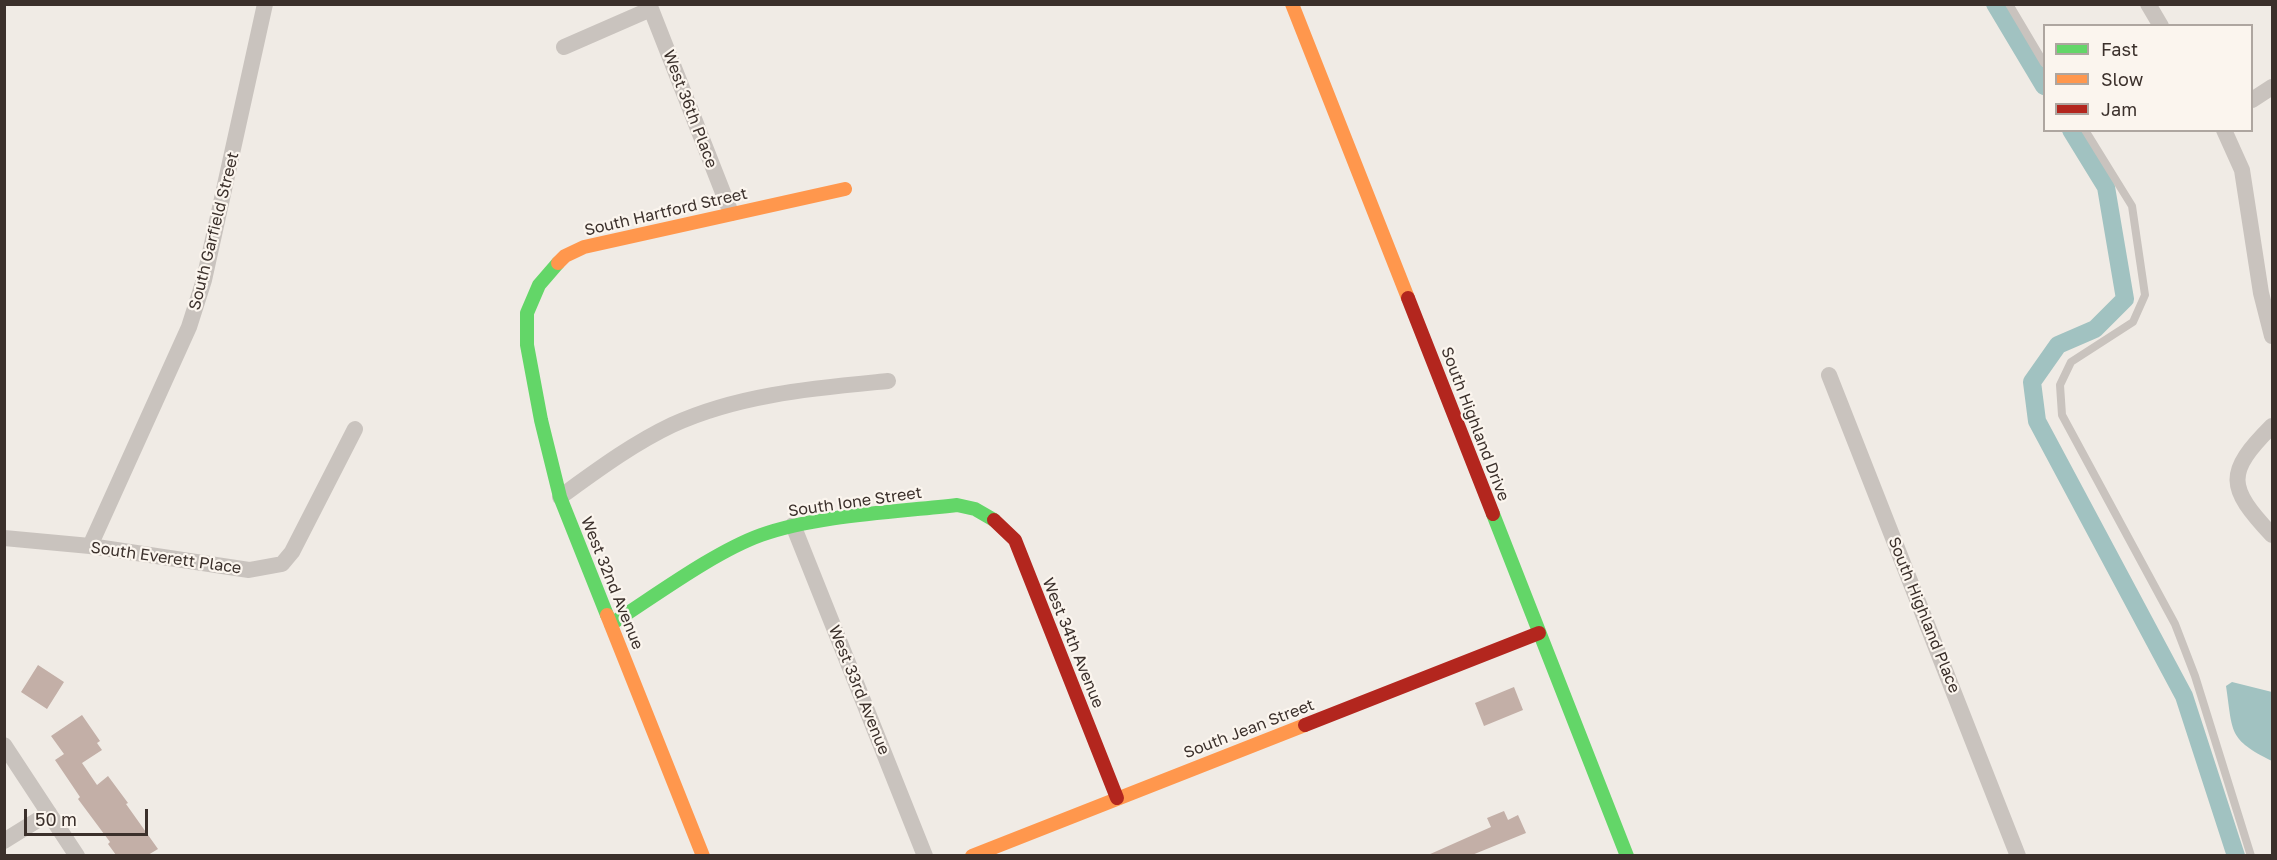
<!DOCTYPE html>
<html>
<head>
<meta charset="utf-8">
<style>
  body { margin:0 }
  #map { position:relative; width:2277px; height:860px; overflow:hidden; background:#f0ebe5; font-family:"Golos Text",sans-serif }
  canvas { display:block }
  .frame { position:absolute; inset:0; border:6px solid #3b302b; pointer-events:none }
  .legend { position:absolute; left:2043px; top:24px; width:210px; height:108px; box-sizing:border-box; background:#fbf5ee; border:2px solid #aea6a0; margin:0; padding:8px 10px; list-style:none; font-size:18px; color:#3b302b }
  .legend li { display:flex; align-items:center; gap:12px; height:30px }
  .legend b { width:30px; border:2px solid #aea6a0 }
  .scale { position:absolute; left:24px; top:809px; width:124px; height:27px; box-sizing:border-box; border:3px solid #3b302b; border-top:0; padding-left:8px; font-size:18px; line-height:21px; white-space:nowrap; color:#3b302b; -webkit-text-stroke:4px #fbf5ee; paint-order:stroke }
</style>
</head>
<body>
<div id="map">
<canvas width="2277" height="860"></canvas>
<div class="frame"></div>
<ul class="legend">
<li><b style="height:8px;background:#63d668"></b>Fast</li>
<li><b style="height:8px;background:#ff974d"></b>Slow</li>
<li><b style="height:8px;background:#b3261e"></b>Jam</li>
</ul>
<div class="scale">50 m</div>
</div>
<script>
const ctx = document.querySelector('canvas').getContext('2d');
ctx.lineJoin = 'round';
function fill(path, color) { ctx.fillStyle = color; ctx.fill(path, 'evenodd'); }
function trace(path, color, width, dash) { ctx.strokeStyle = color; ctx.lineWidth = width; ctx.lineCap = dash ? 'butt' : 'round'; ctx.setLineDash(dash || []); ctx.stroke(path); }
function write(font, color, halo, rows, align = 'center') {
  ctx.font = font + ' "Golos Text",sans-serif'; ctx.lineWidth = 4.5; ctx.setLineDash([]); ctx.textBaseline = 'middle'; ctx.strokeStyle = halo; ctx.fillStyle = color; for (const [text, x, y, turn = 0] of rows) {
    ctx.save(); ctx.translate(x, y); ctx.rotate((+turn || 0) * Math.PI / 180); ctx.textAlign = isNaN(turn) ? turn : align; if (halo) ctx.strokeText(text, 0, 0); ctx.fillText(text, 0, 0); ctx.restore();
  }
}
const water = new Path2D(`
  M2232 682 2272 692V761C2228 739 2233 733 2226 686Z`);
const canal = new Path2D(`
  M1995 4 2044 86
  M2071 130 2106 187 2125 299 2095 329 2058 345 2032 382 2037 421 2184 696 2236 856`);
const building = new Path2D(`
  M38 665 64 682 47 709 21 692Z
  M1514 687 1523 710 1484 726 1475 703Z
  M82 715 100 741 97 743 102 750 82 763 97 785 108 776 128 803 126 804 158 849 148 855H116L108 844 110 842 78 799 80 797 55 760 64 754 51 736Z
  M1504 811 1508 820 1518 815 1526 833 1472 855H1428L1491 827 1487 818Z`);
const lane = new Path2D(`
  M2009 4 2044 63
  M2085 130 2132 206 2145 295 2133 322 2071 362 2060 385 2062 415 2175 624 2195 676 2251 856`);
const street = new Path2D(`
  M649 4 731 213
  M2148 4 2161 26
  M564 47 651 9
  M2252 100 2272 87
  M2224 130 2242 170 2261 293 2272 336
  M1829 375 2018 856
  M2272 426C2225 473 2227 487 2272 535
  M560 497C596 471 632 444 672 425 739 394 816 388 888 381
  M793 525 925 856
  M4 538 90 546 249 570 282 564 292 552 355 429
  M90 546 189 327 204 280 265 4
  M4 745 77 856
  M4 841 49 813`);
const fast = new Path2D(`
  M558 263 539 285 527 313V345L541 420 560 497 607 615
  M1493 514 1627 856
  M611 624C655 596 714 552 761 535 817 515 897 512 957 505L975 509 994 520`);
const slow = new Path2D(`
  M1292 4 1408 298
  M558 263 565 256 584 247 845 189
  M607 615 703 856
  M972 856 1305 725`);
const jam = new Path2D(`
  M1408 298 1493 514
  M994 520 1015 540 1117 798
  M1305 725 1539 633`);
const streetNames = [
  ["West 36th Place",690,109,69],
  ["South Hartford Street",666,212,-13],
  ["South Garfield Street",214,231,-76],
  ["South Highland Drive",1475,424,69],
  ["South Ione Street",855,502,-8],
  ["South Everett Place",166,558,8],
  ["West 32nd Avenue",612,583,68],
  ["South Highland Place",1924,615,68],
  ["West 34th Avenue",1073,643,68],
  ["West 33rd Avenue",859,690,68],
  ["South Jean Street",1249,729,-21]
];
fill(water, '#a1c2c1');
trace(canal, '#a1c2c1', 18);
fill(building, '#c3afa7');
trace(lane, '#c9c3be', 8);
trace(street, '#c9c3be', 16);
trace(fast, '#63d668', 14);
trace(slow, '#ff974d', 14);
trace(jam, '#b3261e', 14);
write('16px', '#3b302b', '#fbf5ee', streetNames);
</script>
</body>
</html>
